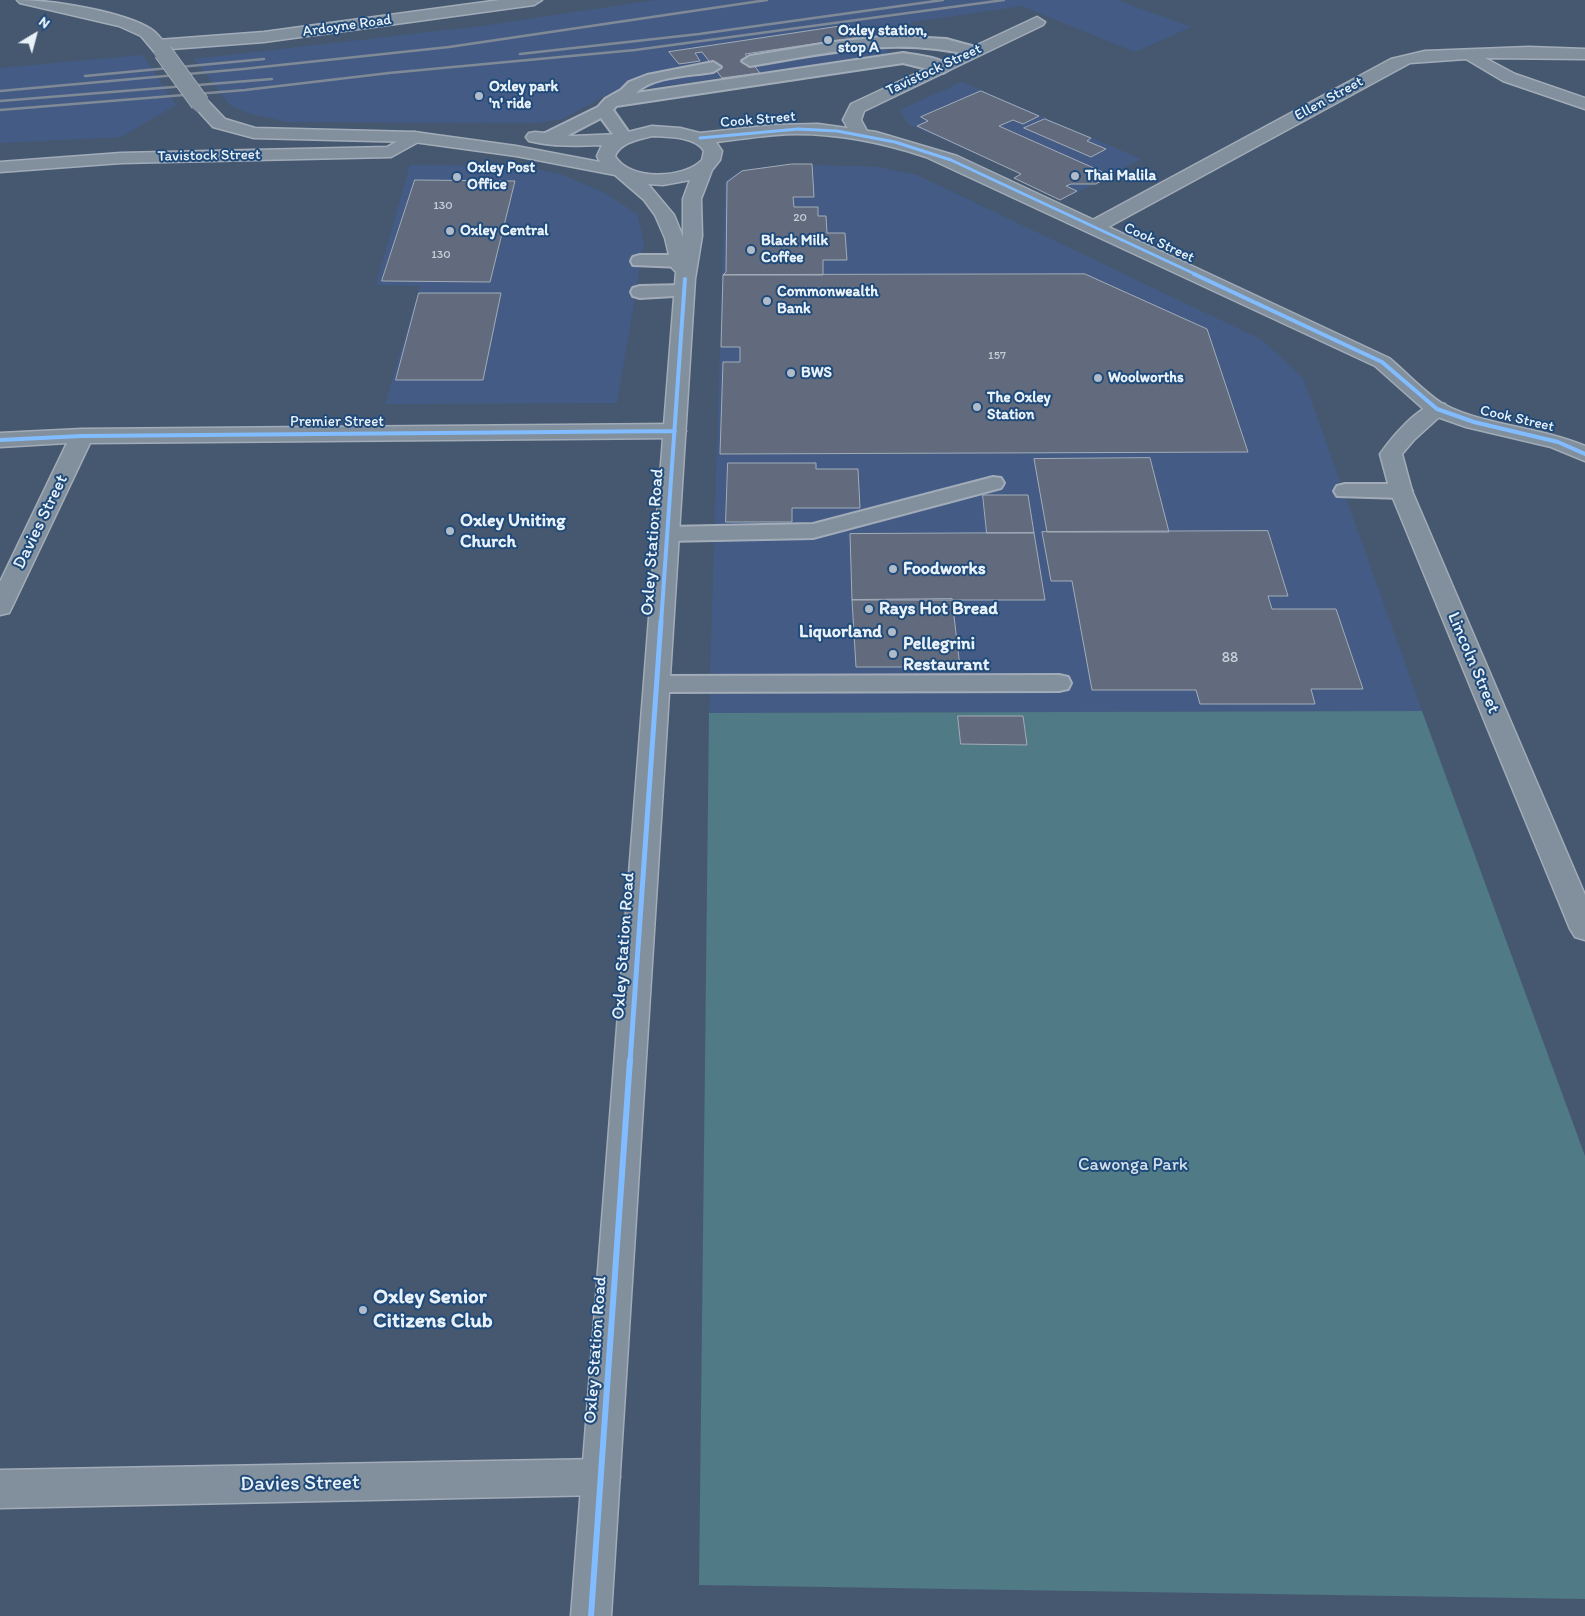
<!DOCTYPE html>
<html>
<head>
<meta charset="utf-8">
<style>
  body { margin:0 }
  #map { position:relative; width:1585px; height:1616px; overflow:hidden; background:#465870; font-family:Itim,sans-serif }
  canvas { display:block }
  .north { position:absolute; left:10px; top:10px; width:50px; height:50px; -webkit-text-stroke:4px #1f4a7a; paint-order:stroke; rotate:37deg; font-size:14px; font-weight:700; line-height:20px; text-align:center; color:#e8f1f8 }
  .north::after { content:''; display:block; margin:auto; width:18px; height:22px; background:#e8f1f8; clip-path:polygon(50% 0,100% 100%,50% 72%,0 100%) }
</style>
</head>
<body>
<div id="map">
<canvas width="1585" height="1616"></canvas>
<div class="north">N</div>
</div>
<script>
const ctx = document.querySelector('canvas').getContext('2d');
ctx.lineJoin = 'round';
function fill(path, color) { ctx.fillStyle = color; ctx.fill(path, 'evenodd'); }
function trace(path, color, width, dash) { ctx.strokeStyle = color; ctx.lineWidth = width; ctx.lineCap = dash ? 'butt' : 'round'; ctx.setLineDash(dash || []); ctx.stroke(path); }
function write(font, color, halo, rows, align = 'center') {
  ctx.font = font + ' Itim,sans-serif'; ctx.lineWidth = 4; ctx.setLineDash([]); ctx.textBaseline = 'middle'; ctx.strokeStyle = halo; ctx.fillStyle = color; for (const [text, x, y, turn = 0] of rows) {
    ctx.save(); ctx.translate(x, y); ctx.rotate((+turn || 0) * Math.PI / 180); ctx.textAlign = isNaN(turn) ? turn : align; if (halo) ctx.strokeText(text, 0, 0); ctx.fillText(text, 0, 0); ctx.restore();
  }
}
const built = new Path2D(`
  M655 0H1117L1191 27 1135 52 1022 6 912 22 885 54 608 94 563 119 537 123 288 122 251 114 230 105 194 59 482 26Z
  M143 55 176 105 121 137 0 143V68Z
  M962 82 1141 159 1071 196 908 124 900 110Z
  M410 165 521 166 560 174 603 192 637 214 644 242 617 403 385 404 420 286 376 285Z
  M818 165 877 167 917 175 1262 340 1303 378 1422 711 709 713 725 181 739 171Z`);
const green = new Path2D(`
  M1422 711 1585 1156V1599L699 1585 709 713Z`);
const building = new Path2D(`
  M849 25 860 37 745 54 760 73 722 78 702 52 695 53 700 61 679 64 669 52Z
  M981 91 1039 116 1023 124 1013 120 999 126 1105 173 1095 178 1101 181 1096 184H1071L1066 186 1077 191 1060 200 1014 178 1021 174 917 126 928 121 921 117Z
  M1045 119 1091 138 1087 141 1106 149 1091 157 1024 128Z
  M792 164H812L814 197H793L794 207H818V216H826L827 233H845L847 260H823V275H723L726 272 727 182 742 171Z
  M415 180 515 181 490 282 382 281Z
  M1085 274 1207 329 1248 452 720 454 723 362H740V347H721L723 275Z
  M419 293H501L483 380H396Z
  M1150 458 1169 532H1047L1034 459Z
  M728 463H816V469H858L860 508H792V522H726Z
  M983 495H1028L1034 533H987Z
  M1268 531 1288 596H1268L1272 609H1336L1363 689H1311L1315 704H1200L1196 690H1092L1072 581H1051L1042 532Z
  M1034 533 1045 600H852L850 534Z
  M952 599 960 667H856L852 600Z
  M958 716H1023L1027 745 961 744Z`);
const lane = new Path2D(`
  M891 36 946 39 979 48 982 51 974 56C894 36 829 53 750 66L742 61 750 56 834 42Z
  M903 53C916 55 943 57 951 68L943 73 903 63 616 106 613 110 632 137 630 141H618L601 118 553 143H541L539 139 541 135 598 107 605 99 621 90 629 82 647 75 713 62 721 67 713 72C690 76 653 76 636 93Z
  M640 255H681L688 257 690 261 688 265 681 267 633 265 631 261 633 257Z
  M684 285 691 287 693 291 691 295 640 298 633 296 631 292 633 288 640 286Z
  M993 477 1001 478 1004 483 1001 488 813 538 667 541 659 539 656 534 659 529 667 527 813 524Z
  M1345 484H1401L1409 486 1412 491 1409 496 1401 498 1337 496 1334 491 1337 486Z
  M1059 675 1068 677 1071 683 1068 689 1059 691 657 692 648 690 645 684 648 678 657 676Z`);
const street = new Path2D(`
  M500 0H542L534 5 264 42 158 50 150 45 158 40 264 32Z
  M1037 17 1045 22 1043 25 864 111 861 120 868 133 865 137H853L843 120 851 104Z
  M1529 47 1585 49V59L1485 58 1515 74 1585 98V109L1503 81 1466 59 1410 63 1101 231H1087L1085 227 1087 223 1391 59 1425 51Z
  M414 132 420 133 423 137 420 141 391 157 121 163 0 172V162L121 153 387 147Z
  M1437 403 1445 404 1448 409 1414 440 1402 454 1412 491 1585 895V940L1575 937 1570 929 1390 491 1380 454C1392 437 1416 408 1437 403Z
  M675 424 683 426 686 431 683 436 675 438 90 443 12 607 9 613 0 615V582L67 443 0 447V433L82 429Z
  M601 1459 614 1464 620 1477 614 1490 601 1495 0 1508V1470Z`);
const secondary = new Path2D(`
  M17 0C51 0 122 11 151 29 159 34 166 45 171 52L169 55H157L141 36 119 26 20 3Z
  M200 98 206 99 225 119 255 128 414 132 516 146 600 162 597 156 602 145C578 146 553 147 529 141L526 137 529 133 535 132 573 136 620 134 652 126 680 128 700 133 774 125 818 124 876 132 957 156 1389 358C1405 371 1428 396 1445 405 1486 426 1541 427 1585 446V461L1551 447 1466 427 1429 414 1375 366 926 157C884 143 841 134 797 134 770 134 743 139 716 142L722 151 720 160 712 170 701 199 702 236 695 279 611 1616H571L676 272 672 268 665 238 655 215 644 200 615 175 516 156 414 142 254 138 213 127 191 103 194 99ZM652 136C667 137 695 136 704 151L702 160C684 179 629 181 615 156 621 142 638 140 652 136ZM690 180 683 199V237L674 215 648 184 663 185Z`);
const rail = new Path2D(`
  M520 54 699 34 943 0
  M85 76 264 59
  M0 91 243 69 449 47 767 0
  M0 101 272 79
  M0 110 245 90 389 73 635 50 1004 0`);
const secondaryBridge = new Path2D(`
  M163 52 200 103`);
const cyclewayFar3 = new Path2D(`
  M700 138 798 129 837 131 895 142 951 160 1197 275`);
const cyclewayFar2 = new Path2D(`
  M1194 274 1382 362 1437 409 1474 422 1558 442 1585 454
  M0 440 82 436 675 431
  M661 623 685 279`);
const cyclewayFar1 = new Path2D(`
  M630 1062 661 621`);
const cycleway = new Path2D(`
  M591 1616 630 1060`);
const markers = [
  [828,40,5,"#afbbc8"],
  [479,96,5,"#afbbc8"],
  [1075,176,5,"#afbbc8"],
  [457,177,5,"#afbbc8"],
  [450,231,5,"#afbbc8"],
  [751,250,5,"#afbbc8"],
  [767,301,5,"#afbbc8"],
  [791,373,5,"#afbbc8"],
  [1098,378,5,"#afbbc8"],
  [977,407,5,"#afbbc8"],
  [450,531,5,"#afbbc8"],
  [893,569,5,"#afbbc8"],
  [869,609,5,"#afbbc8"],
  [892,632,5,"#afbbc8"],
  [893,654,5,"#afbbc8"],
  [363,1310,5,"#afbbc8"]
];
const farNumbernames = [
  ["130",443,206],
  ["20",800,218],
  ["130",441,255],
  ["157",997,356]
];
const farStreetnames = [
  ["Ardoyne Road",347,26,-8],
  ["Tavistock Street",934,70,-25],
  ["Ellen Street",1329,99,-29],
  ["Cook Street",758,120,-5],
  ["Tavistock Street",209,156,-1],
  ["Cook Street",1159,243,25],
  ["Cook Street",1517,419,13],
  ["Premier Street",337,422]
];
const farPoinames = [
  ["Oxley station,",838,31],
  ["stop A",838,48],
  ["Oxley park",489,87],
  ["'n' ride",489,104],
  ["Oxley Post",467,168],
  ["Office",467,185],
  ["Thai Malila",1085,176],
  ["Oxley Central",460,231],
  ["Black Milk",761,241],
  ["Coffee",761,258],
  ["Commonwealth",777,292],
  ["Bank",777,309],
  ["BWS",801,373],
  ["Woolworths",1108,378],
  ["The Oxley",987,398],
  ["Station",987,415]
];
const numberNames = [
  ["88",1230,658]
];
const poiNames = [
  ["Oxley Uniting",460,521],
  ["Church",460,542],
  ["Foodworks",903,569],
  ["Rays Hot Bread",879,609],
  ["Liquorland",882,632,"right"],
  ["Pellegrini",903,644],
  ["Restaurant",903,665]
];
const streetNames = [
  ["Davies Street",41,522,-64],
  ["Oxley Station Road",653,542,-86],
  ["Lincoln Street",1473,663,67],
  ["Oxley Station Road",624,946,-86],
  ["Oxley Station Road",596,1350,-86]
];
const parkNames = [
  ["Cawonga Park",1133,1165]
];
const nearPoinames = [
  ["Oxley Senior",373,1298],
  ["Citizens Club",373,1322]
];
const nearStreetnames = [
  ["Davies Street",300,1484,-1]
];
fill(built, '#445c85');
fill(green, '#507a85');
fill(building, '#616b7d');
trace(building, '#a2acb8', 1);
trace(lane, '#a2acb8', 4);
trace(street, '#a2acb8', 3);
trace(secondary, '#a2acb8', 3);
fill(lane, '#828f9c');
fill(street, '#828f9c');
fill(secondary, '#828f9c');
trace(rail, '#808a97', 2.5);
trace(secondaryBridge, '#a2acb8', 20, []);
trace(secondaryBridge, '#828f9c', 18);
trace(cyclewayFar3, '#80bcff', 3);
trace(cyclewayFar2, '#80bcff', 4);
trace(cyclewayFar1, '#80bcff', 5);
trace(cycleway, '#80bcff', 6);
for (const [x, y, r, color] of markers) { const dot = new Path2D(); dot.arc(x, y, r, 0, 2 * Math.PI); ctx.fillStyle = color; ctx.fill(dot); trace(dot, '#1f4a7a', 2); }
write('12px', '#c6d0d9', null, farNumbernames);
write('15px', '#e8f1f8', '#1f4a7a', farStreetnames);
write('bold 15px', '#e8f1f8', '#1f4a7a', farPoinames, 'left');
write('15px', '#c6d0d9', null, numberNames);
write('bold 18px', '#e8f1f8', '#1f4a7a', poiNames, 'left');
write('18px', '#e8f1f8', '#1f4a7a', streetNames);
write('18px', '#d2e0e7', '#1f4a7a', parkNames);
write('bold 21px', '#e8f1f8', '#1f4a7a', nearPoinames, 'left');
write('21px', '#e8f1f8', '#1f4a7a', nearStreetnames);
</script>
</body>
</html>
